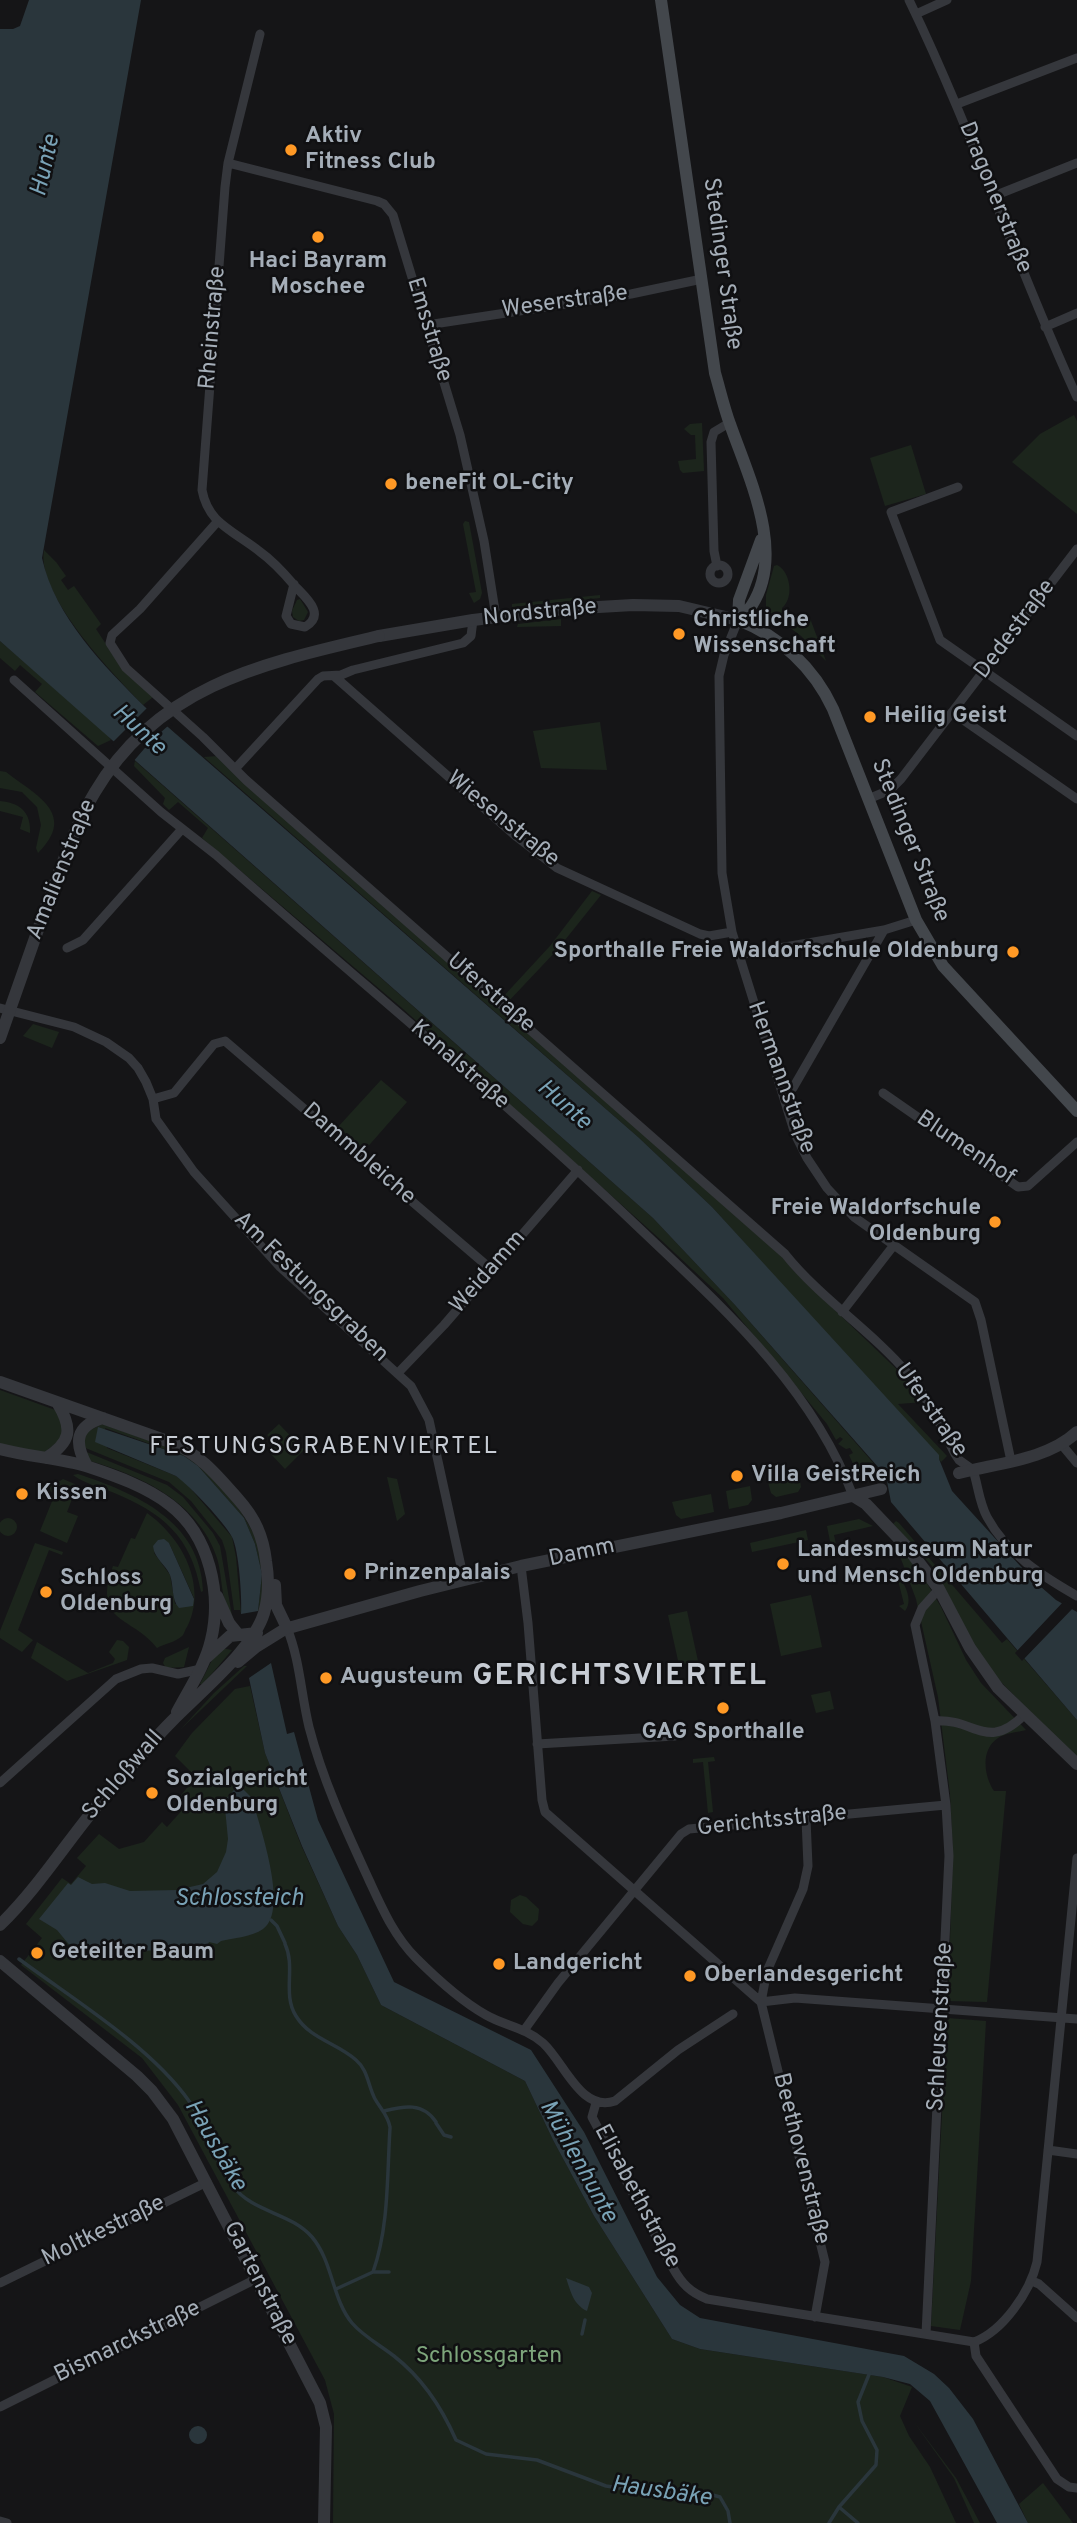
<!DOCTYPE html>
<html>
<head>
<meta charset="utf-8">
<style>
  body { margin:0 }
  canvas { display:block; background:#151517 }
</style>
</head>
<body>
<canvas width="1077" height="2523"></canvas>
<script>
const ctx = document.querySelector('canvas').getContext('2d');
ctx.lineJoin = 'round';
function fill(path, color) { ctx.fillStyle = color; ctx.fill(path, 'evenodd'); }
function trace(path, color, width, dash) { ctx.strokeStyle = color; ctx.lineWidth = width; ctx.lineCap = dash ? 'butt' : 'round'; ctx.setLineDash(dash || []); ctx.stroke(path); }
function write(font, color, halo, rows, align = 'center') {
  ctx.font = font + ' Overpass,sans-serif'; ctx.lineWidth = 5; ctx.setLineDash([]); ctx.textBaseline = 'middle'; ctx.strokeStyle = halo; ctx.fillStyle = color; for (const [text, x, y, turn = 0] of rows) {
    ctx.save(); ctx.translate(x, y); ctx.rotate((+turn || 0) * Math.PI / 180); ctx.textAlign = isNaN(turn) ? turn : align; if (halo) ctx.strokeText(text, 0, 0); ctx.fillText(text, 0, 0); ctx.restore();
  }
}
const green = new Path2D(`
  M1074 415 1077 421V514L1012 462 1040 434Z
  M702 423 704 471 683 473 680 470 678 461 696 459 695 435H691L684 429 690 424Z
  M911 445 926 494 885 506 870 458Z
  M465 521 469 522 482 593 480 599 474 603 469 593 476 592 463 524Z
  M44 550 56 562 66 576 61 580 68 590 74 586 101 624 96 629 123 670 153 697 143 705C113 674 36 595 44 550Z
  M777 565C791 572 794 598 782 608L785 620 792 619 795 626 806 622 804 615 808 613 826 661 801 636 781 621 783 618 776 613 774 615 766 609V595L774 566Z
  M600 595V598L512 607V604Z
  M300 599 308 612 304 620 299 621 293 617 292 611 297 600Z
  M561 619V626L517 627 518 624Z
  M0 641 106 733 111 740 98 746 35 692 42 684 20 665 15 671 0 658Z
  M600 722 607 770 541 768 533 731Z
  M218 756 782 1257 794 1271 911 1383 924 1402 898 1404 947 1456 941 1462 939 1459 712 1207 638 1137 204 757Z
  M135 761 653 1218 735 1305 883 1474 877 1472 869 1464 865 1468 871 1475 859 1477 849 1455 853 1453 850 1448 846 1449 838 1444 843 1439 840 1437 836 1440 827 1424 723 1298 661 1240 402 1008 202 838 208 828 178 802 169 810 163 804 165 798 134 766Z
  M0 771 6 772C35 795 78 813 38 853L36 848 41 825 37 807 22 792 0 788Z
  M0 801C20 803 31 812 30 833L20 829 23 817 0 811Z
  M592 891 601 895 557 950 506 1004 501 999 550 946Z
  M33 1024 59 1032 52 1048 23 1036Z
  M381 1080 407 1102 364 1151 338 1127Z
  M0 1390 58 1411 64 1421 62 1438 44 1453 0 1444Z
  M102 1424 186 1453C216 1476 261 1528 264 1567 266 1581 262 1596 261 1610L258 1611 262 1574 255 1544 244 1518 198 1466 184 1456 105 1428 107 1448 176 1476 185 1482 232 1537 236 1557 241 1614 240 1610H234L226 1552 222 1540 191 1501 169 1482 83 1447 85 1433Z
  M279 1424 304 1450 285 1469 268 1451 275 1443 267 1435Z
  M84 1451 167 1485 183 1497 213 1533 220 1546 232 1616C220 1599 223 1578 217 1558 199 1502 140 1475 87 1460Z
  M78 1474C135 1493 201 1521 203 1591L201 1592C191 1536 163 1513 112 1492 100 1487 83 1483 73 1475Z
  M799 1476 801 1487 798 1492 776 1497 771 1493 768 1482Z
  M387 1477 397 1479 405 1514 397 1521Z
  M63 1479 91 1491 77 1486 67 1512 78 1516 67 1543 40 1531 55 1494 51 1492 49 1485 55 1480 60 1481Z
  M750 1486 752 1500 748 1505 729 1509 726 1491Z
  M711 1494 714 1512 681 1519 676 1515 672 1502Z
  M147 1513C182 1538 208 1585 187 1627 185 1629 184 1635 182 1636 176 1642 164 1644 157 1648 131 1615 92 1624 113 1566L118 1567 131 1538 135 1539ZM169 1543 194 1598 175 1604 170 1575 154 1553Z
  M-1 1527a9 9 0 1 1 18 0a9 9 0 1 1-18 0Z
  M859 1519 873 1526 834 1535 838 1554 832 1551 827 1526Z
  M896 1521 899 1523 1002 1643 1007 1639 1077 1720V1759L995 1676 980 1656 932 1566 893 1524Z
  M806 1530 808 1540 752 1552 750 1543Z
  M35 1543 63 1552 62 1555 49 1550 18 1630 33 1640 22 1652 0 1638V1631Z
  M903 1550 925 1580 941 1607 966 1660 981 1683 1026 1730C1018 1732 1005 1733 998 1738 980 1750 984 1776 994 1791H1006L987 2002 948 2001 953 1851 950 1794 938 1697 916 1599 898 1551Z
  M896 1572C904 1583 914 1599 905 1611L899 1606 904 1604Z
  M811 1595 822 1647 781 1656 770 1604Z
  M687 1611 698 1661 679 1665 668 1615Z
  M117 1640 123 1641 129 1647 127 1660 67 1681 31 1658 37 1642 88 1673 113 1663 115 1659 109 1652Z
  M189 1647 184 1667 166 1668 163 1663 165 1658Z
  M221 1648 232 1650 203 1684H200L215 1654Z
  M244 1666H247L181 1729 214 1693Z
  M250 1686 265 1753 301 1845 338 1926 357 1955 381 2005 525 2081 553 2140 594 2216 672 2339 700 2349 883 2377 912 2387 900 2416 909 2436 930 2467 956 2523H333L334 2414 325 2380 178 2105 142 2058 21 1965 42 1938 26 1924 62 1878 71 1884 86 1866 77 1858 99 1834 119 1849 144 1842 162 1822 167 1827 185 1807 177 1800 196 1777 175 1756 192 1733 235 1689Z
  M830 1691 834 1709 816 1713 811 1695Z
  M714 1757 715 1761 708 1762 713 1812 708 1813 703 1762 693 1763V1759Z
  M520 1895 526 1897 539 1909 538 1920 532 1926 523 1924 510 1912 511 1900Z
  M947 2018 986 2021 971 2281 960 2330 931 2326Z
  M914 2422 956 2478 980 2523H974L954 2478Z
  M1043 2483 1073 2523H1028L1019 2504Z`);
const water = new Path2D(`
  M29 0H141L42 558C55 617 104 666 145 707L638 1137 712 1207 939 1455V1459L952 1491 1033 1580 1056 1600 1077 1612V1720L891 1502 886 1476 735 1305 653 1218 0 641V29H13L20 26Z
  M98 1427 184 1456 198 1466 244 1518 255 1544 262 1574 258 1611 241 1614C242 1598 239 1550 232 1537 225 1523 190 1486 176 1476L95 1442Z
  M164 1539 169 1543 194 1599 193 1606 179 1608C171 1599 174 1586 170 1575 165 1564 154 1558 153 1546L158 1540Z
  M271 1663 287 1734 294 1732 318 1820 394 1982 531 2050 584 2132 657 2277 680 2305 700 2318 904 2356 934 2374 949 2388 973 2419 1028 2523H997L930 2401 910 2384 883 2377 700 2349 672 2339 594 2216 553 2140 525 2081 381 2005 357 1955 338 1926 302 1846 265 1753 249 1678Z
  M242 1788 252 1798C259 1825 290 1910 263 1929 252 1937 233 1938 221 1941L217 1944 209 1942 207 1947 203 1948 77 1954 57 1930 39 1919 68 1883 71 1885 78 1877 92 1884 105 1883 130 1891 177 1890 203 1884 217 1872 226 1852 228 1839 225 1808 226 1799 234 1790Z
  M566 2278 589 2287 592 2293 587 2311C573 2304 571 2292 566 2278Z
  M189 2435a9 9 0 1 1 18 0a9 9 0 1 1-18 0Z`);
const pier = new Path2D(`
  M147 704 175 727 169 725 150 742 132 763 111 744 148 707Z
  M1064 1601 1074 1607 1022 1661 1015 1653Z`);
const stream = new Path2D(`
  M271 1920 277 1926 285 1943
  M285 1944C296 1967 282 1994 296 2016 310 2039 337 2043 356 2060 368 2070 368 2086 375 2099 380 2108 388 2115 390 2127
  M19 1959C74 2000 150 2046 189 2101 207 2127 214 2161 233 2186 253 2213 290 2212 312 2237 333 2262 332 2299 352 2323 363 2336 380 2345 394 2356 421 2377 442 2408 456 2440L486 2454 537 2460 606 2486 641 2491 705 2493 720 2497 728 2511 730 2523
  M384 2111C404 2106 423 2102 436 2122
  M436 2123 444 2135 451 2137
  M373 2272C389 2227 387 2176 390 2128
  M336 2289 373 2272H389
  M582 2334 585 2320
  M829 2523 839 2507
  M858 2523 839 2507 876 2465 877 2450 862 2421 858 2402 870 2372`);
const minor = new Path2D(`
  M909 0C972 130 1017 267 1077 397
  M916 14 947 0
  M260 34 228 163 225 187 202 490C204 501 208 510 216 519 228 531 245 540 259 551 273 561 283 572 294 585 305 597 327 614 305 627L291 624 286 616 294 584
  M957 104 1077 58
  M228 163 377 201 384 204 393 215 460 435 484 541 496 617
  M994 196 1077 163
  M427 325 631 294 702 279
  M1045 327 1077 313
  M958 487 891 512 940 640 1077 736
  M218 521 140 609 112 635 110 643 126 668 203 737 246 780 785 1254C821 1299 872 1331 909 1375 928 1398 941 1426 955 1454L959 1460 973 1470C978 1485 979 1502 987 1517 1007 1554 1042 1576 1077 1596
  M710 574a9 9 0 1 1 18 0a9 9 0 1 1-18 0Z
  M717 566 714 551 711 442 714 432 729 423
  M738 620 724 655 719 676 722 873 732 932 795 1134 807 1158 827 1188 854 1217 975 1302 981 1320 1011 1461
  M334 676 517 837 557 868 700 934 709 936 732 932
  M14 680 161 812 216 855C356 979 501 1097 637 1226 720 1305 812 1386 853 1496
  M952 712 1077 799
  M235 769 318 679 323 676 341 675 353 670 463 643 471 636 473 620
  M868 799 890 790 901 779 1077 549
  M67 948 83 940 182 829
  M738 955 884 930 916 920
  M0 1008 74 1027 106 1042 129 1058 138 1068 146 1082 153 1099 156 1119 194 1172 280 1267 411 1386 429 1420 464 1580
  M793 1088 884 930
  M883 1093 1018 1187 1028 1186 1077 1142
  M153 1099 174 1093 214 1044 225 1041 492 1270
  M842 1312 894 1245
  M398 1373 444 1325 578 1170
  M1062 1445 1077 1463
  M521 1566 528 1623 542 1800 545 1812 761 2002
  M287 1628C300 1660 301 1694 309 1727 323 1781 346 1830 369 1880 382 1908 394 1936 416 1958 436 1978 461 2001 486 2015 505 2026 525 2027 543 2043 564 2062 581 2113 615 2101L678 2050 733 2014
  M935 1721C975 1718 987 1752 1024 1715
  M537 1744 675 1736
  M0 1783 116 1679 141 1669 152 1668 178 1674 201 1669
  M806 1819 808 1866 803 1889 767 1971 761 2002 825 2262 815 2317
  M761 2002 795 1998 1077 2019
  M525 2029 558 1983 681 1834 689 1829 946 1805
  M596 2103 592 2117 673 2268C682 2284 690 2292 707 2299L974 2342 976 2356 1057 2479 1069 2487 1077 2488
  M1048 2150 1077 2154
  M1032 2281 1039 2284 1077 2318
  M0 2283 207 2182
  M926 2334 949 1856 946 1805 935 1721 915 1625 922 1608 939 1589
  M974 2342C1003 2331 1030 2292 1037 2262L1077 1858
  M0 2407 256 2279
  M0 2521 7 2523`);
const tertiary = new Path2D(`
  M379 636 473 620 564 609 633 605 679 606 738 620
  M0 1038 47 904
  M0 1382 170 1442C200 1454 217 1475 238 1499 255 1518 263 1536 266 1561 269 1579 269 1596 264 1613 253 1650 198 1694 171 1722 150 1743 131 1767 111 1789 72 1833 42 1884 0 1925
  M0 1449C29 1457 60 1458 89 1467 116 1476 147 1487 170 1505 210 1536 222 1594 211 1640 205 1666 189 1689 177 1712
  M46 1458C71 1442 73 1429 58 1404
  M87 1466C74 1443 75 1426 103 1418
  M959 1473C998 1463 1047 1460 1077 1432
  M853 1496 866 1504 907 1547 939 1589 970 1648 998 1688 1077 1764
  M275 1585 276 1605 287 1628
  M217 1596 229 1623 237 1633
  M207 1657 230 1636 257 1633
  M238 1662 256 1647 285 1629 420 1591 521 1566 781 1513 881 1489
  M0 1961 137 2076 152 2091 173 2119 320 2403 326 2427 324 2523`);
const secondary = new Path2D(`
  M661 0 715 373C720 390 724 408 730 424 748 476 786 552 752 605 749 610 742 616 738 620
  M738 620C780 636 814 668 833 709L916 920 943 966 1077 1111
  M738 620 739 600 761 540`);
const tertiaryBridge = new Path2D(`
  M47 904C62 866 74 827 95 792 159 684 265 663 379 636`);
const markers = [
  [291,150,7,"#ff9925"],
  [318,237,7,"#ff9925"],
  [391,484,7,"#ff9925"],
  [679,634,7,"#ff9925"],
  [870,717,7,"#ff9925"],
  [1013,952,7,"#ff9925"],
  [995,1222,7,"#ff9925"],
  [737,1476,7,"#ff9925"],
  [22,1494,7,"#ff9925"],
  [783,1564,7,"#ff9925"],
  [350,1574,7,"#ff9925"],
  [46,1592,7,"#ff9925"],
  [326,1678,7,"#ff9925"],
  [723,1708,7,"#ff9925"],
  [152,1793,7,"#ff9925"],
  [37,1953,7,"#ff9925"],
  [499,1964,7,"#ff9925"],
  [690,1976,7,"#ff9925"]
];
const poiNames = [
  ["Aktiv",305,137],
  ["Fitness Club",305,163],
  ["Haci Bayram",318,262,"center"],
  ["Moschee",318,288,"center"],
  ["beneFit OL-City",405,484],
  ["Christliche",693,621],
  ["Wissenschaft",693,647],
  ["Heilig Geist",884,717],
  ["Sporthalle Freie Waldorfschule Oldenburg",999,952,"right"],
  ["Freie Waldorfschule",981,1209,"right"],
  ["Oldenburg",981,1235,"right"],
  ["Villa GeistReich",751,1476],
  ["Kissen",36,1494],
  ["Landesmuseum Natur",797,1551],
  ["und Mensch Oldenburg",797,1577],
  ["Prinzenpalais",364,1574],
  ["Schloss",60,1579],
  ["Oldenburg",60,1605],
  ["Augusteum",340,1678],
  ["GAG Sporthalle",723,1733,"center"],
  ["Sozialgericht",166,1780],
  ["Oldenburg",166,1806],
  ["Geteilter Baum",51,1953],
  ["Landgericht",513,1964],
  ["Oberlandesgericht",704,1976]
];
const streetNames = [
  ["Dragonerstraße",994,198,68],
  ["Stedinger Straße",721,264,82],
  ["Weserstraße",565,303,-8],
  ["Rheinstraße",214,328,-85],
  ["Emsstraße",428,330,73],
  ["Nordstraße",540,614,-6],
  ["Dedestraße",1016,630,-53],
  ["Wiesenstraße",502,820,39],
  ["Stedinger Straße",909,841,68],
  ["Amalienstraße",63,870,-68],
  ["Uferstraße",490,994,41],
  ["Kanalstraße",459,1066,41],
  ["Hermannstraße",780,1078,70],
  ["Blumenhof",965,1149,34],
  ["Dammbleiche",358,1155,41],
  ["Weidamm",489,1273,-49],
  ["Am Festungsgraben",310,1288,44],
  ["Uferstraße",930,1411,55],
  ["Damm",582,1554,-12],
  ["Schloßwall",124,1776,-49],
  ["Gerichtsstraße",772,1822,-6],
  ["Schleusenstraße",942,2027,-87],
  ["Beethovenstraße",800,2159,76],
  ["Elisabethstraße",636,2197,62],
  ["Moltkestraße",104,2232,-26],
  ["Gartenstraße",259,2284,63],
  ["Bismarckstraße",128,2343,-26]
];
const parkNames = [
  ["Schlossgarten",489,2357]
];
const waterNames = [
  ["Hunte",47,166,-77],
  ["Hunte",138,731,42],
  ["Hunte",563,1106,41],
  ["Schlossteich",239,1900],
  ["Hausbäke",214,2146,60],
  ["Mühlenhunte",577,2162,61],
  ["Hausbäke",661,2493,8]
];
const neighbourhoodNames = [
  ["FESTUNGSGRABENVIERTEL",324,1448]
];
const districtNames = [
  ["GERICHTSVIERTEL",620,1678]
];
fill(green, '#1c251c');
fill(water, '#2a363c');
fill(pier, '#151517');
trace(stream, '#2a363c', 3.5);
trace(minor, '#35373c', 9);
trace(tertiary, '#35373c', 12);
trace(secondary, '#43474c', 12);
trace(tertiaryBridge, '#35373c', 12);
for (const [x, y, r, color] of markers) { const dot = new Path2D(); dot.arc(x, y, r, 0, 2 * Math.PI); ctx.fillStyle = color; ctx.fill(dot); trace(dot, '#101012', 2.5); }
write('bold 23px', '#a5aeb8', '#101012', poiNames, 'left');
write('23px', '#a5aeb8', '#101012', streetNames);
write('23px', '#7da57b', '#101012', parkNames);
write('italic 24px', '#79a2b6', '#101012', waterNames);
ctx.letterSpacing = '2px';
write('24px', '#c7ccd4', '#101012', neighbourhoodNames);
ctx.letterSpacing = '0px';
ctx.letterSpacing = '2px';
write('bold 30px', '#c7ccd4', '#101012', districtNames);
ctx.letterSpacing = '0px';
</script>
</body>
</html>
